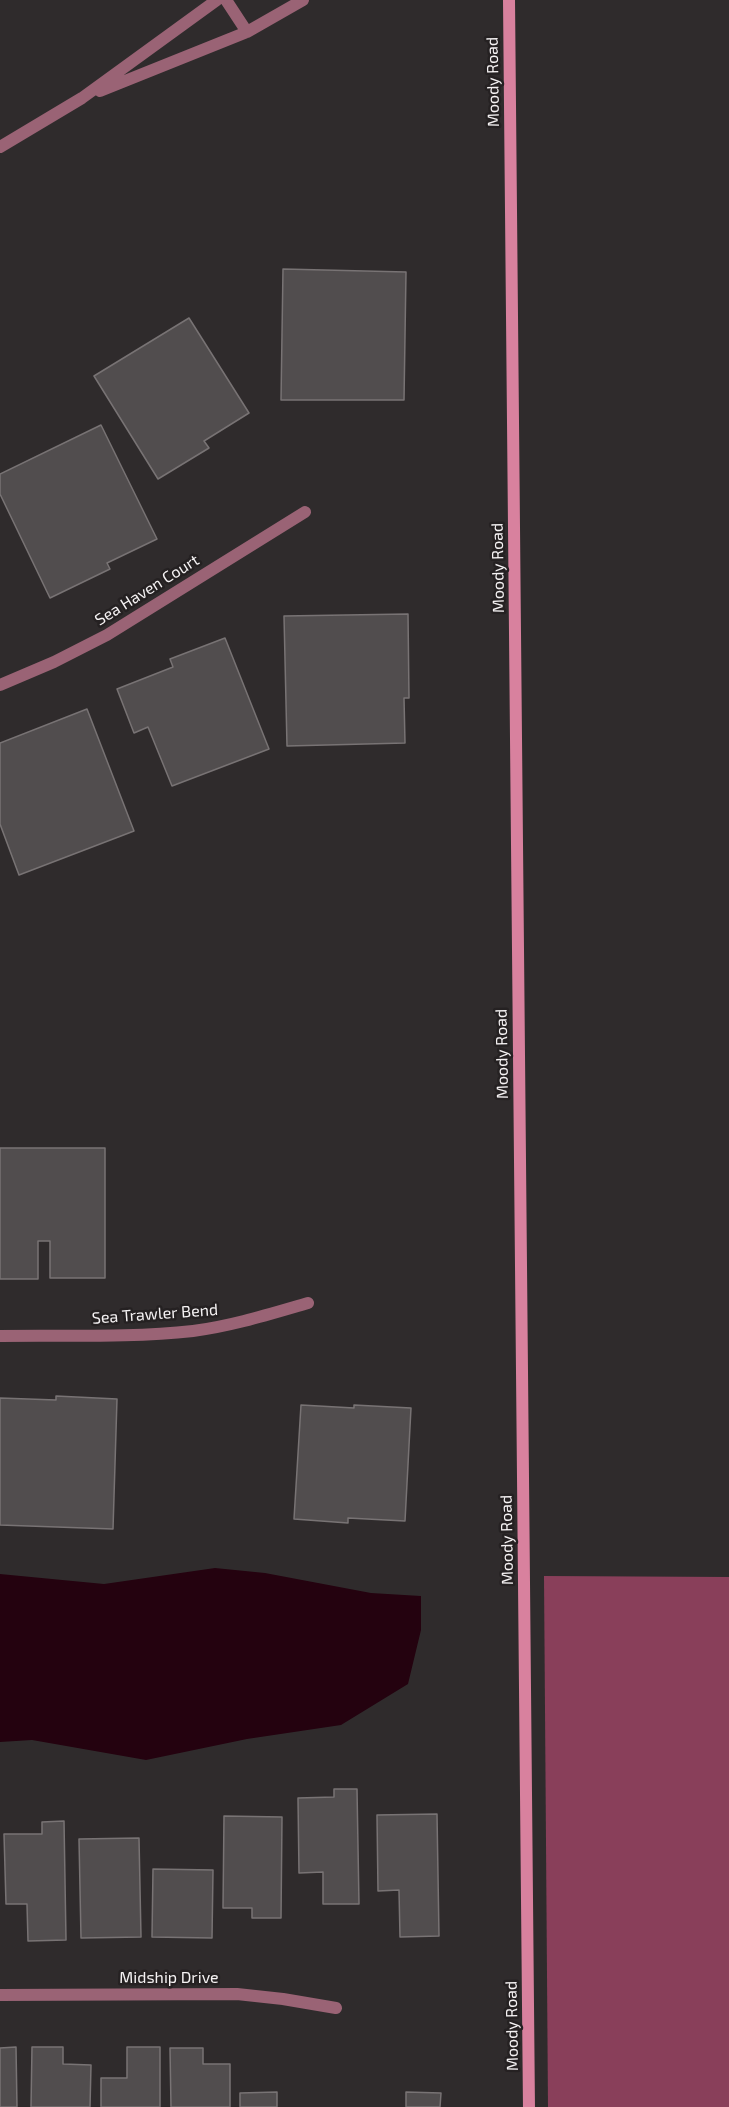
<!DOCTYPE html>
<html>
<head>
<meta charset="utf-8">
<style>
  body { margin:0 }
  canvas { display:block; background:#2f2b2c }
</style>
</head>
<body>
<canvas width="729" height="2107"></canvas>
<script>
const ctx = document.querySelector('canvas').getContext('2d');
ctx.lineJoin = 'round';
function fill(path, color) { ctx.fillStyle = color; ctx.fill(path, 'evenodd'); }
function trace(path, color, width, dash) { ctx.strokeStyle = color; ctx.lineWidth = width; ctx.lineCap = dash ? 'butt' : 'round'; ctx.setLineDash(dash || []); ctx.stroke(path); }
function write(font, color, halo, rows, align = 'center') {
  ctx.font = font + ' "Exo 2",sans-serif'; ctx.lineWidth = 5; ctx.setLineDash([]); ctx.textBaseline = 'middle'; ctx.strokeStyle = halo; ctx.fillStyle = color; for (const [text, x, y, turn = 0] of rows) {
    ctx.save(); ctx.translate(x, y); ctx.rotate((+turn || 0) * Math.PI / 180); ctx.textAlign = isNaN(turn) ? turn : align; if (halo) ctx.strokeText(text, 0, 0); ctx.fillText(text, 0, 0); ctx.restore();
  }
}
const forest = new Path2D(`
  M544 1576 729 1577V2107H548Z`);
const water = new Path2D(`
  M215 1568 265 1573 371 1593 421 1596V1630L408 1684 341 1725 247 1739 146 1760 32 1740 0 1742V1574L104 1584Z`);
const building = new Path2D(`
  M283 269 406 272 404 400H281Z
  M189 318 249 413 204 441 209 448 158 479 94 376Z
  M101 425 157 539 107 563 110 569 50 598 0 494V474Z
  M408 614 409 698H404L405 743 287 746 284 616Z
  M225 638 269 749 172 786 148 727 134 733 117 689 173 667 170 659Z
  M87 709 134 831 19 875 0 824V743Z
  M0 1148H105V1278H50V1241H38V1279H0Z
  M56 1396 117 1399 113 1529 0 1525V1398L56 1400Z
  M301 1405 354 1408V1405L411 1408 405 1521 348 1518V1523L294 1519Z
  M334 1789H357L359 1904H323V1872L299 1873 298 1798 334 1797Z
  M437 1814 439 1936 400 1937 399 1890 378 1891 377 1815Z
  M224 1816 282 1817 281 1918H252V1908H223Z
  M64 1821 66 1940 28 1941 27 1904H6L4 1834H42V1822Z
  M139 1838 141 1937 81 1938 79 1839Z
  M153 1869 213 1870 212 1938 152 1937Z
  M16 2047 17 2107H0V2048Z
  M32 2047H63V2064L91 2065 90 2107H31Z
  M127 2047H160V2107H101V2078H127Z
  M170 2048H203V2064H230V2107H171Z
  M277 2092V2107H240V2093Z
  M406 2092 441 2093 440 2107H406Z`);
const street = new Path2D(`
  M226 0 247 32
  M100 91 247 32 303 0
  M0 147 82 98 217 0
  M0 685 54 662 107 635 305 512
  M0 1336C64 1335 129 1338 193 1331 232 1326 270 1314 308 1303
  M0 1995 237 1994 283 1999 336 2008`);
const secondary = new Path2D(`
  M509 0 529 2107`);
const streetNames = [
  ["Moody Road",493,82,-91],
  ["Moody Road",498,568,-91],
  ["Sea Haven Court",147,590,-32],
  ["Moody Road",502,1054,-91],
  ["Sea Trawler Bend",155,1314,-4],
  ["Moody Road",507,1540,-91],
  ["Midship Drive",169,1978],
  ["Moody Road",512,2026,-91]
];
fill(forest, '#893f5a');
fill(water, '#24020f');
fill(building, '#514d4e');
trace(building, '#787374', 1.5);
trace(street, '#9a6375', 12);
trace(secondary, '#d8819e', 12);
write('16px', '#f5f2f3', '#252122', streetNames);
</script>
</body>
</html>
